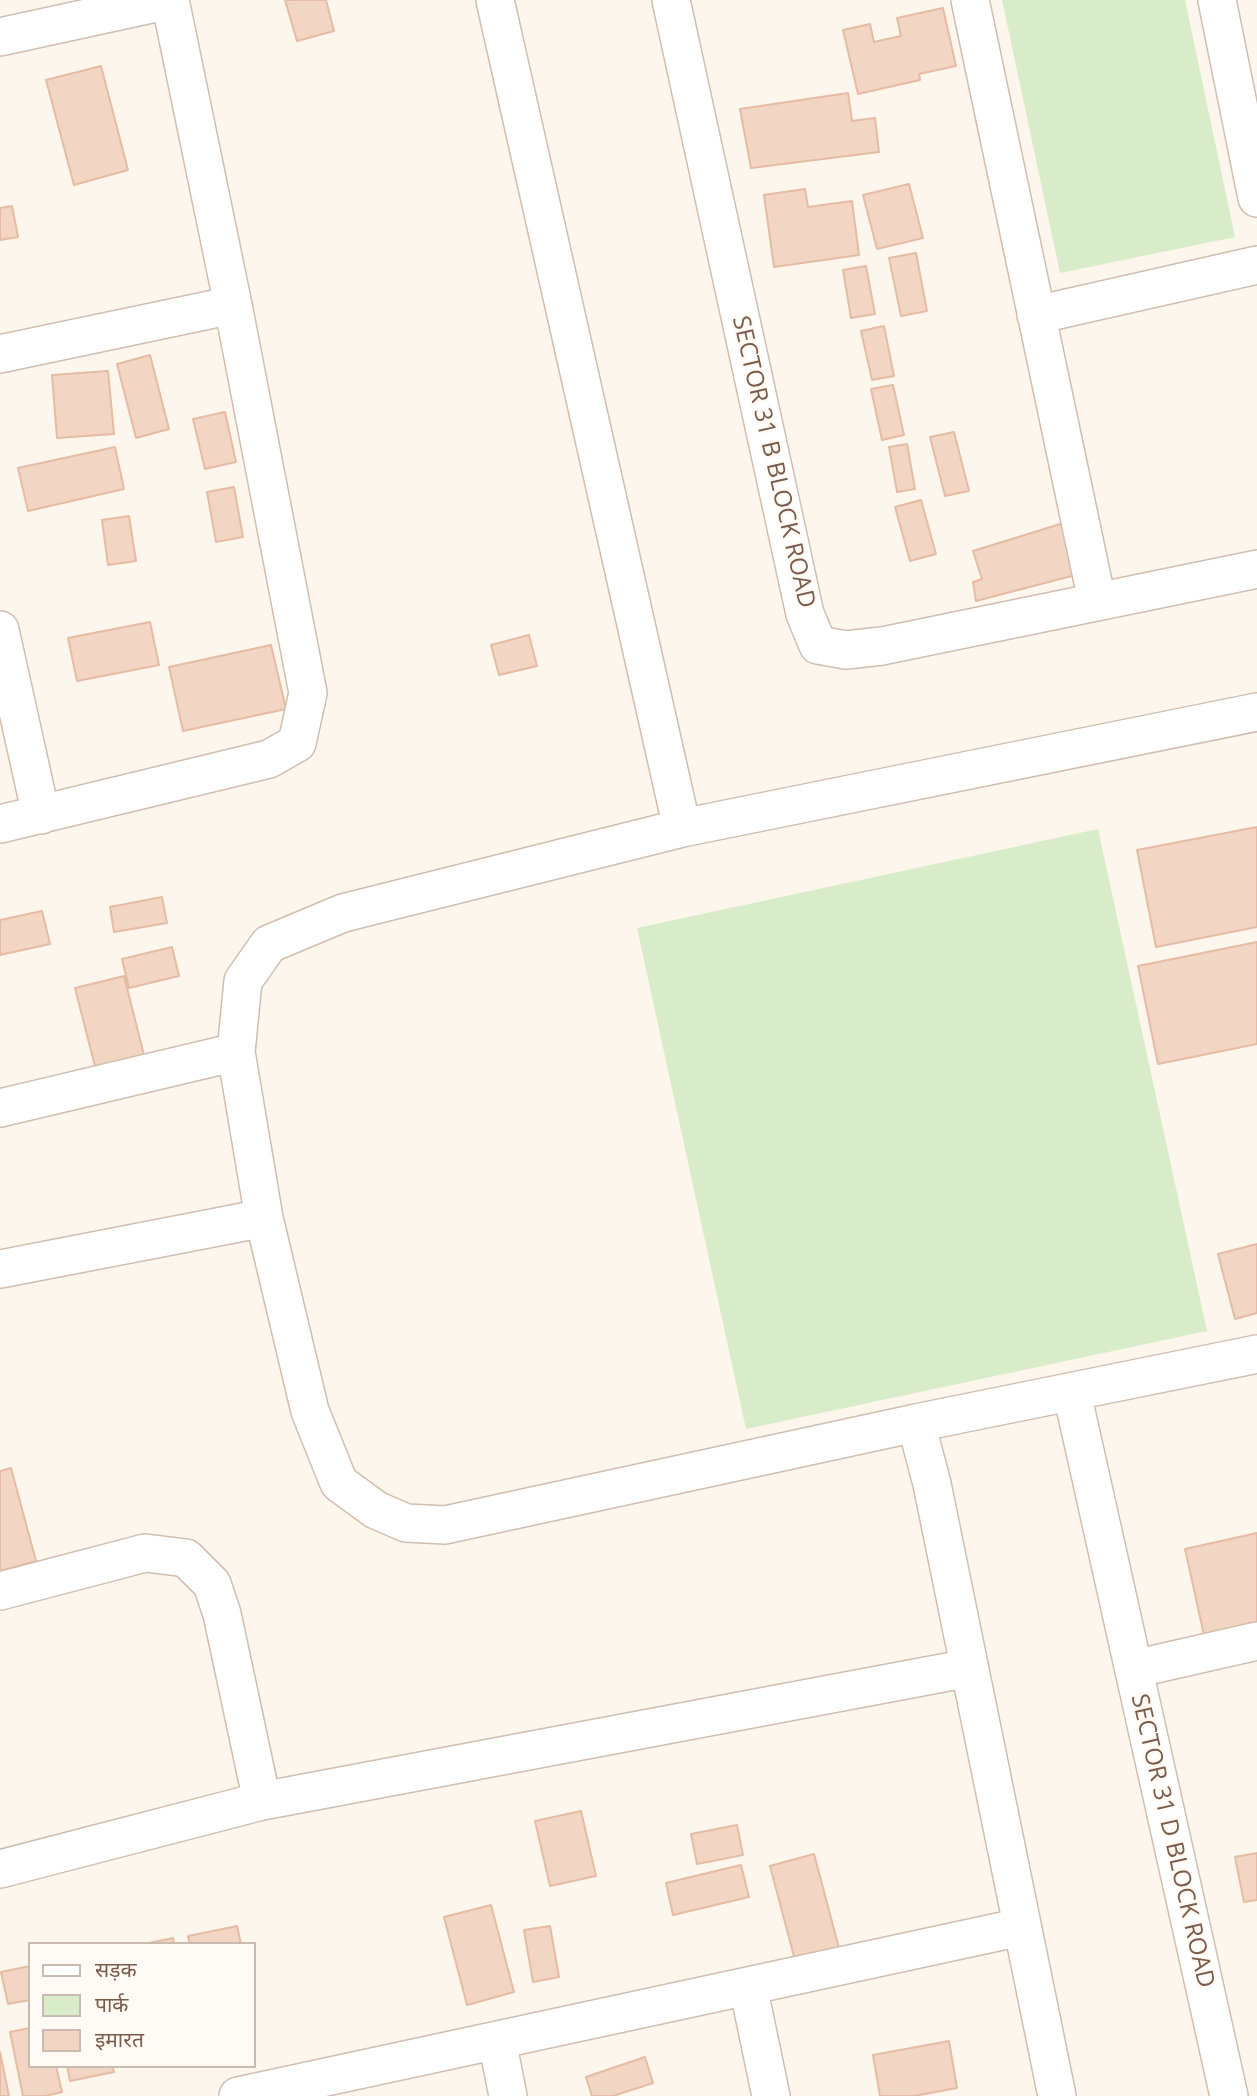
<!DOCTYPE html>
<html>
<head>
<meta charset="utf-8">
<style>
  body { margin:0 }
  #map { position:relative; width:1257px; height:2096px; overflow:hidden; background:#fdf6ec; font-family:"Open Sans","Noto Sans Devanagari",sans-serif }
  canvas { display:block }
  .legend { position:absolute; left:28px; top:1942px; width:228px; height:126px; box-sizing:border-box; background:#fffaf3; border:2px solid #cabbb1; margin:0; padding:9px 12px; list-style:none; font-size:21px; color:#7a5c4d }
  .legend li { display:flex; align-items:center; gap:14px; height:35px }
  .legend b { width:35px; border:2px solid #cabbb1 }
</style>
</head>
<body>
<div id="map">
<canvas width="1257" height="2096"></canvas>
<ul class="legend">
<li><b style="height:9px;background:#fff"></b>सड़क</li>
<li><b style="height:19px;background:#d8ecc9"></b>पार्क</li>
<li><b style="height:19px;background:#f3d5c3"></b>इमारत</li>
</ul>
</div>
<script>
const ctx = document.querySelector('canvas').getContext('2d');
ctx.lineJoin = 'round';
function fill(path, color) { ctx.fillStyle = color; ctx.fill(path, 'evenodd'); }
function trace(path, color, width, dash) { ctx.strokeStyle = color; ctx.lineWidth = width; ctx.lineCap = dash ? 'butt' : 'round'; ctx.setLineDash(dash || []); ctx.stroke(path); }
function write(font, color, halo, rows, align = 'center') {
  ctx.font = font + ' "Open Sans",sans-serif'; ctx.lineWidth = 5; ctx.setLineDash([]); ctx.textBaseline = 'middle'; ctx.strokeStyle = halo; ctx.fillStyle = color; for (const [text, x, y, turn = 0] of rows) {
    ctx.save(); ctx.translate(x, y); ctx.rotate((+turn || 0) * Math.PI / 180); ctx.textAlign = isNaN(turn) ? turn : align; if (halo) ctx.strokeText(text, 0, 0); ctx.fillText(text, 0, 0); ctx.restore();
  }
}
const green = new Path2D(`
  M1002 0H1185L1235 237 1060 273Z
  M1098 829 1207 1331 746 1429 637 928Z`);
const building = new Path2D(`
  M285 0H326L334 31 297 41Z
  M943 8 956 66 919 74 920 80 858 94 843 30 870 24 874 42 901 36 897 18Z
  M101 66 128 170 74 185 46 80Z
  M848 93 852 121 875 118 879 152 751 168 740 109Z
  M909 184 923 238 877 249 863 195Z
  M805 189 808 207 852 201 859 255 774 267 764 195Z
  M12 206 18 237 0 240V208Z
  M916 253 927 311 901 316 889 258Z
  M866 266 875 314 851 318 843 270Z
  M884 326 894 376 872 380 861 331Z
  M150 355 169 429 136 438 117 364Z
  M108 371 114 434 57 438 52 375Z
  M893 385 904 435 882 440 871 389Z
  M225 412 236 462 205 469 193 419Z
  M954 432 969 491 945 496 930 437Z
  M907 444 915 489 897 492 889 447Z
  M115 447 124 489 28 511 18 468Z
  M234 487 243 537 216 542 207 492Z
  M921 500 936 554 910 561 895 507Z
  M129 516 136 561 108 565 102 520Z
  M1070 521 1083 573 976 601 973 582 982 579 973 551Z
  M150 622 159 665 77 681 68 638Z
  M529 635 537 666 499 675 491 645Z
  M271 645 286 709 183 731 169 667Z
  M1257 827V927L1156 947 1137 850Z
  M162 897 167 923 114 932 110 907Z
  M42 911 50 944 0 955V920Z
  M1257 942V1044L1158 1064 1138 966Z
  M172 947 179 976 129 988 122 959Z
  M124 976 147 1067 98 1078 75 988Z
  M1257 1244V1313L1235 1319 1218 1254Z
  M11 1468 36 1561 0 1571V1471Z
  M1257 1533V1624L1204 1635 1185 1549Z
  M581 1811 596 1876 550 1886 535 1821Z
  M737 1825 743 1855 697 1864 691 1834Z
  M1257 1853V1900L1244 1902 1235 1857Z
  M814 1854 839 1948 795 1960 770 1866Z
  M741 1865 749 1897 673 1915 666 1883Z
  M491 1905 514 1992 467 2005 444 1917Z
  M237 1926 241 1944H190L188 1936Z
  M550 1926 559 1977 533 1982 524 1930Z
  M173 1938 174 1944H144Z
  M30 1966V2000L8 2004 1 1972Z
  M30 2028V2066H56L62 2092 45 2096H23L10 2032Z
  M949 2041 957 2088 914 2096H880L873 2055Z
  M0 2052 9 2096H0Z
  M645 2057 653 2083 613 2096H592L586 2077Z
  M67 2066H112L114 2072 70 2081Z`);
const minor = new Path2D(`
  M495 0 682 828
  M671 0 805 614 818 645 846 650 882 646 1257 569
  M970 0 1097 601
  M1217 0 1257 198
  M0 37 170 0
  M1036 315 1257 265
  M0 354 233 305
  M0 630 41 815
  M0 824 269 759 297 743 308 693 233 305 170 0
  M0 1108 236 1052
  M0 1269 264 1218
  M1072 1393 1229 2096
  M916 1423 445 1525 406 1523 376 1510 339 1483 310 1411 264 1218 236 1052 243 981 269 944 343 913 682 828 1257 712
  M0 1591 145 1553 186 1558 212 1584 222 1614 262 1801
  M1134 1669 1257 1641
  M0 1869 262 1801 969 1668
  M748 1986 771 2096
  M497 2040 508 2096
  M238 2096 1021 1927
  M1057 2096 932 1484 916 1423 1257 1354`);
const streetNames = [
  ["SECTOR 31 B BLOCK ROAD",773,462,77],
  ["SECTOR 31 D BLOCK ROAD",1172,1841,77]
];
fill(green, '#d8ecc9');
fill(building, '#f3d5c3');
trace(building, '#e6bba3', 2);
trace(minor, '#d1beb0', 40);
trace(minor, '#fff', 37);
write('24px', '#7a5c4d', '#fffaf3', streetNames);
</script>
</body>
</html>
